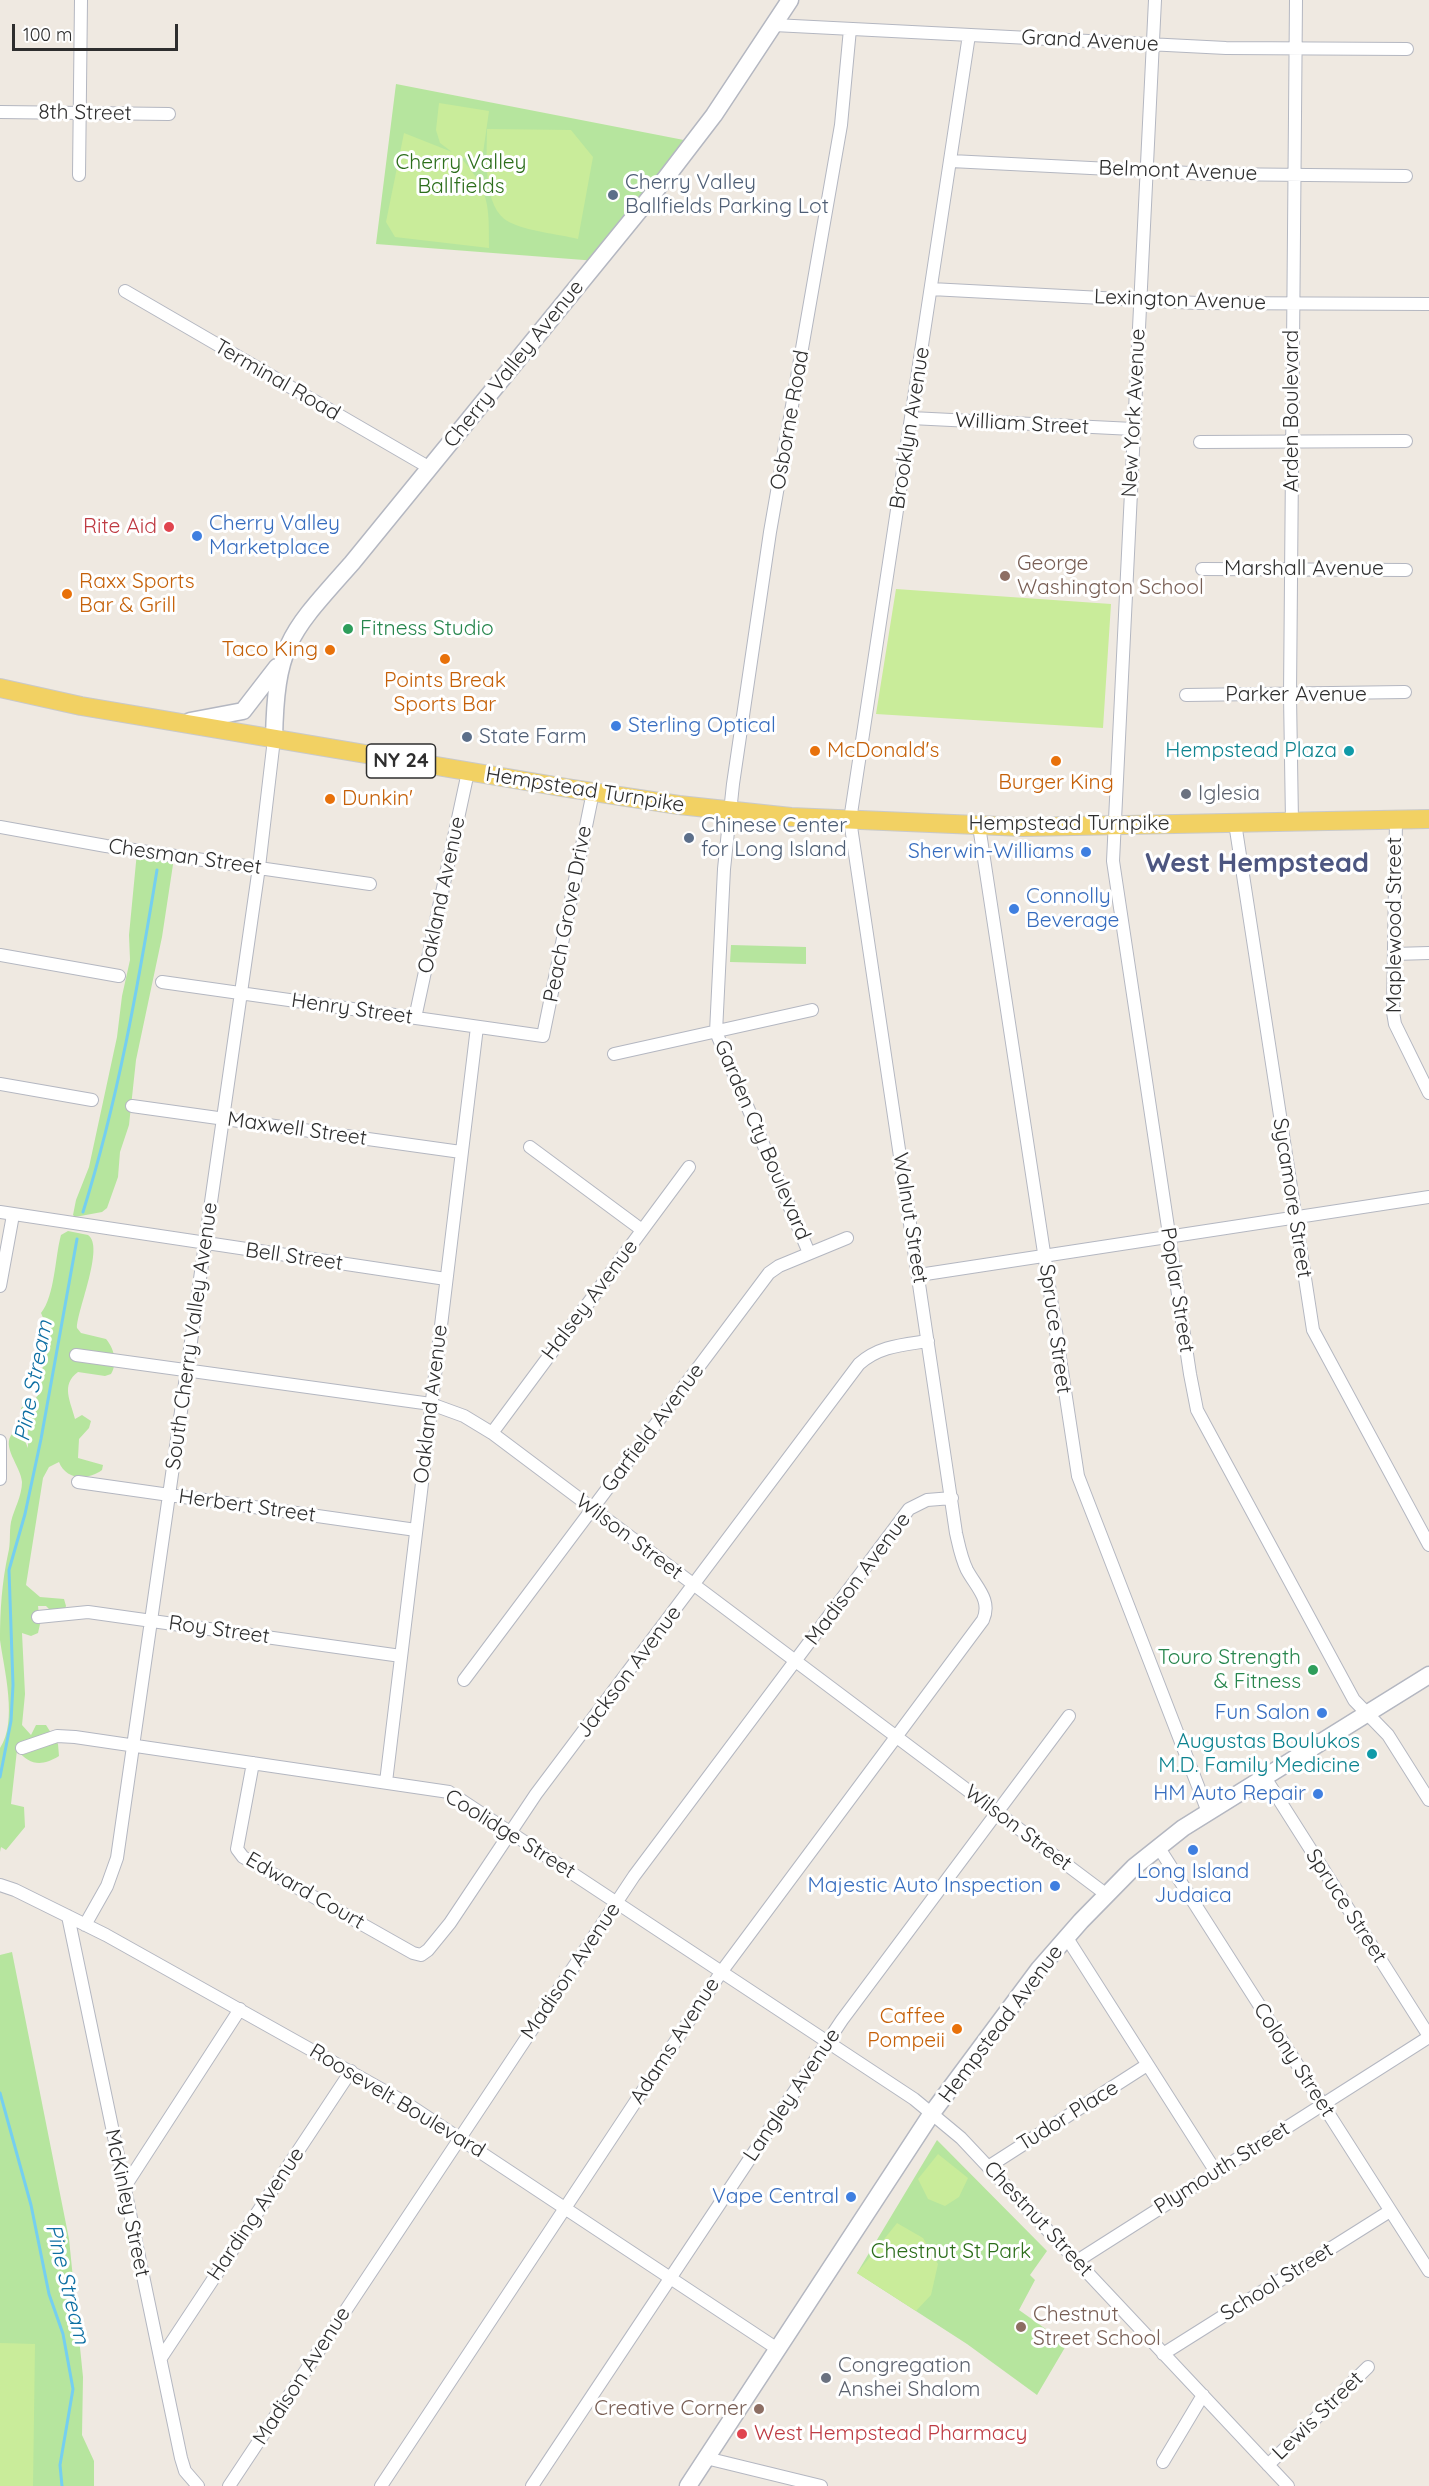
<!DOCTYPE html>
<html>
<head>
<meta charset="utf-8">
<style>
  body { margin:0 }
  #map { position:relative; width:1429px; height:2486px; overflow:hidden; background:#efe9e1; font-family:Quicksand,sans-serif }
  canvas { display:block }
  .scale { position:absolute; left:12px; top:24px; width:166px; height:27px; box-sizing:border-box; border:3px solid #2e2e2e; border-top:0; padding-left:8px; font-size:18px; line-height:21px; white-space:nowrap; color:#2e2e2e; -webkit-text-stroke:4px #fff; paint-order:stroke }
</style>
</head>
<body>
<div id="map">
<canvas width="1429" height="2486"></canvas>
<div class="scale">100 m</div>
</div>
<script>
const ctx = document.querySelector('canvas').getContext('2d');
ctx.lineJoin = 'round';
function fill(path, color) { ctx.fillStyle = color; ctx.fill(path, 'evenodd'); }
function trace(path, color, width, dash) { ctx.strokeStyle = color; ctx.lineWidth = width; ctx.lineCap = dash ? 'butt' : 'round'; ctx.setLineDash(dash || []); ctx.stroke(path); }
function write(font, color, halo, rows, align = 'center') {
  ctx.font = font + ' Quicksand,sans-serif'; ctx.lineWidth = 6; ctx.setLineDash([]); ctx.textBaseline = 'middle'; ctx.strokeStyle = halo; ctx.fillStyle = color; for (const [text, x, y, turn = 0] of rows) {
    ctx.save(); ctx.translate(x, y); ctx.rotate((+turn || 0) * Math.PI / 180); ctx.textAlign = isNaN(turn) ? turn : align; if (halo) ctx.strokeText(text, 0, 0); ctx.fillText(text, 0, 0); ctx.restore();
  }
}
const green = new Path2D(`
  M396 84 689 141 597 261 376 244Z
  M137 852 174 858 162 937 136 1060 129 1125 120 1152 118 1177 107 1208 102 1212 75 1217 73 1215 76 1200 89 1167 117 1037 122 996 130 960 129 935Z
  M731 945 806 947V964L730 962Z
  M68 1231 88 1235C105 1246 77 1310 77 1328L81 1333 106 1339C114 1348 118 1363 111 1374L105 1376 78 1372C60 1385 71 1402 75 1419L82 1415 91 1421 89 1428 79 1439 78 1458 103 1465 102 1470C87 1481 66 1480 59 1462L49 1467 43 1478 26 1585 40 1597 64 1599 66 1606 65 1609 50 1610 46 1606H38L40 1624 38 1633 31 1636 22 1633 25 1694 22 1725 31 1735 36 1725H46L58 1744 59 1756C41 1767 30 1765 17 1750L11 1804 24 1807 25 1827 6 1850 1 1847 0 1852V1748C18 1722 4 1669 0 1640 0 1610 2 1582 8 1554 11 1543 9 1533 11 1522 14 1509 22 1496 22 1482 21 1466 0 1446 13 1433L21 1432 28 1448V1427L22 1420 21 1408C27 1403 36 1401 39 1393 42 1387 40 1380 41 1374 47 1352 51 1335 41 1313 55 1296 55 1256 61 1235Z
  M12 1952 69 2239 83 2377 82 2435 94 2461V2486H0V1955Z
  M937 2140 1047 2251 1030 2275 1035 2280 1019 2310 1067 2344 1037 2395 967 2344 857 2273Z`);
const pitch = new Path2D(`
  M439 103 489 111 482 160 461 158C490 191 489 206 489 248L395 237 386 222 404 133 452 152 440 143 436 130Z
  M487 129 571 130 593 157 578 239C558 234 526 231 509 222 482 208 487 155 487 129Z
  M896 589 1111 604 1103 728 876 714Z
  M938 2154 968 2178 959 2197 945 2206 928 2199 918 2179Z
  M897 2223 923 2238 938 2264 931 2295 916 2311 857 2273Z
  M0 2343 35 2344 33 2486H0Z`);
const stream = new Path2D(`
  M83 1212C118 1100 138 986 157 870
  M0 1777 11 1721 13 1685 9 1570 25 1514 41 1439 77 1239
  M0 2093 31 2205 49 2294 63 2334 73 2389 60 2465 62 2486`);
const street = new Path2D(`
  M1155 0 1113 861 1190 1374 1197 1410 1354 1700 1388 1735 1429 1800
  M774 25 1226 48 1407 49
  M0 112 169 114
  M951 161 1210 174 1406 176
  M79 175 81 0
  M931 289 1197 303 1429 304
  M125 291 430 468
  M911 418 1133 429
  M1200 442 1406 441
  M1202 569 1406 570
  M1186 695 1405 692
  M1396 820 1393 1012 1395 1024 1429 1093
  M1292 822 1290 695 1296 0
  M1235 823 1313 1330 1429 1545
  M979 826 1078 1476 1208 1812
  M0 827 106 846 370 884
  M1394 954 1429 953
  M0 955 119 976
  M162 982 543 1036 593 792
  M415 1018 468 772
  M614 1054 812 1010
  M0 1084 92 1100
  M132 1106 461 1152
  M530 1147 642 1230
  M0 1212 446 1279
  M809 1253 716 1032 724 869 733 784 770 532 841 125 850 29
  M919 1275 1429 1197
  M0 1286 13 1215
  M76 1355 431 1404 464 1416 492 1433 1107 1895
  M492 1433 689 1167
  M0 1441V1479
  M78 1482 416 1530
  M38 1617 88 1612 401 1656
  M464 1680 769 1273 779 1266 847 1238
  M22 1748 57 1736 75 1737 449 1792 914 2099 961 2138 1288 2486
  M253 1763 237 1849 243 1857 413 1953 421 1955 428 1950 450 1923 536 1794 859 1364C879 1346 902 1345 928 1341
  M1264 1776 1429 2036
  M386 1782 477 1027
  M1159 1848 1429 2271
  M0 1885 15 1890 106 1935 406 2103 776 2348
  M68 1916 181 2458 185 2471 198 2486
  M85 1925 107 1886 117 1858 259 867 274 739
  M1067 1938 1216 2172
  M988 2167 1147 2065
  M124 2188 240 2009
  M1077 2261 1429 2037
  M1163 2354 1390 2211
  M161 2358 351 2071
  M706 2458 821 2486
  M1163 2462 1203 2395
  M1268 2465 1368 2367
  M229 2486 634 1876 909 1509 927 1500 952 1498
  M381 2486 722 1971 983 1620C992 1600 976 1587 967 1570 961 1558 959 1546 956 1533L850 820 969 35
  M532 2486 842 2020 1069 1716`);
const secondary = new Path2D(`
  M190 721 243 711 277 667
  M274 739C276 643 290 633 352 563L665 179 714 115 790 0
  M688 2486 932 2113 1039 1969 1081 1921 1134 1867 1183 1828 1429 1675`);
const primary = new Path2D(`
  M0 688 81 706 567 788 679 805 791 817 1023 827 1429 819`);
const markers = [
  [613,195,6,"#5c6f8a"],
  [169,527,6,"#e0444e"],
  [197,536,6,"#3f7fe0"],
  [1005,576,6,"#8d6e63"],
  [67,594,6,"#e8710a"],
  [348,629,6,"#2e9e5b"],
  [330,650,6,"#e8710a"],
  [445,659,6,"#e8710a"],
  [616,726,6,"#3f7fe0"],
  [467,737,6,"#5c6f8a"],
  [815,751,6,"#e8710a"],
  [1349,751,6,"#0f9aa8"],
  [1056,761,6,"#e8710a"],
  [1186,794,6,"#6b7280"],
  [330,799,6,"#e8710a"],
  [689,838,6,"#5c6f8a"],
  [1086,852,6,"#3f7fe0"],
  [1014,909,6,"#3f7fe0"],
  [1313,1670,6,"#2e9e5b"],
  [1322,1713,6,"#3f7fe0"],
  [1372,1754,6,"#0f9aa8"],
  [1318,1794,6,"#3f7fe0"],
  [1193,1850,6,"#3f7fe0"],
  [1055,1886,6,"#3f7fe0"],
  [957,2029,6,"#e8710a"],
  [851,2197,6,"#3f7fe0"],
  [1021,2327,6,"#8d6e63"],
  [826,2378,6,"#6b7280"],
  [759,2409,6,"#8d6e63"],
  [742,2434,6,"#e0444e"]
];
const shields = [
  [401,761,69]
];
const shieldNames = [
  ["NY 24",401,761]
];
const streetNames = [
  ["Grand Avenue",1090,41,3],
  ["8th Street",85,113,1],
  ["Belmont Avenue",1178,171,2],
  ["Lexington Avenue",1180,300,2],
  ["Cherry Valley Avenue",514,364,-51],
  ["Terminal Road",277,380,30],
  ["Arden Boulevard",1292,411,-90],
  ["New York Avenue",1134,413,-87],
  ["Osborne Road",790,420,-80],
  ["William Street",1022,424,3],
  ["Brooklyn Avenue",910,428,-81],
  ["Marshall Avenue",1304,569],
  ["Parker Avenue",1296,695],
  ["Hempstead Turnpike",585,790,9],
  ["Hempstead Turnpike",1069,824],
  ["Chesman Street",185,857,8],
  ["Oakland Avenue",442,895,-78],
  ["Peach Grove Drive",568,914,-79],
  ["Maplewood Street",1395,925,-90],
  ["Henry Street",352,1009,8],
  ["Maxwell Street",297,1129,8],
  ["Garden Cty Boulevard",762,1140,67],
  ["Sycamore Street",1292,1198,81],
  ["Walnut Street",910,1218,81],
  ["Bell Street",294,1257,8],
  ["Poplar Street",1177,1290,81],
  ["Halsey Avenue",590,1300,-53],
  ["Spruce Street",1055,1329,82],
  ["South Cherry Valley Avenue",192,1336,-82],
  ["Oakland Avenue",431,1404,-83],
  ["Garfield Avenue",653,1428,-53],
  ["Herbert Street",247,1506,8],
  ["Wilson Street",629,1537,37],
  ["Madison Avenue",858,1579,-53],
  ["Roy Street",219,1630,8],
  ["Jackson Avenue",629,1672,-53],
  ["Wilson Street",1018,1828,37],
  ["Coolidge Street",510,1834,32],
  ["Edward Court",305,1891,30],
  ["Spruce Street",1346,1906,57],
  ["Madison Avenue",571,1971,-56],
  ["Hempstead Avenue",1001,2024,-53],
  ["Adams Avenue",675,2041,-57],
  ["Colony Street",1294,2060,57],
  ["Langley Avenue",792,2095,-56],
  ["Roosevelt Boulevard",397,2101,31],
  ["Tudor Place",1068,2116,-32],
  ["Plymouth Street",1222,2168,-32],
  ["McKinley Street",127,2203,78],
  ["Harding Avenue",256,2214,-56],
  ["Chestnut Street",1038,2219,47],
  ["School Street",1277,2282,-32],
  ["Madison Avenue",302,2376,-57],
  ["Lewis Street",1318,2416,-44]
];
const parkNames = [
  ["Cherry Valley",461,163],
  ["Ballfields",461,187],
  ["Chestnut St Park",951,2252]
];
const serviceNames = [
  ["Cherry Valley",625,183],
  ["Ballfields Parking Lot",625,207],
  ["State Farm",479,737],
  ["Chinese Center",701,826],
  ["for Long Island",701,850]
];
const shopNames = [
  ["Cherry Valley",209,524,"left"],
  ["Marketplace",209,548,"left"],
  ["Sterling Optical",628,726,"left"],
  ["Sherwin-Williams",1074,852],
  ["Connolly",1026,897,"left"],
  ["Beverage",1026,921,"left"],
  ["Fun Salon",1310,1713],
  ["HM Auto Repair",1306,1794],
  ["Long Island",1193,1872,"center"],
  ["Judaica",1193,1896,"center"],
  ["Majestic Auto Inspection",1043,1886],
  ["Vape Central",839,2197]
];
const healthNames = [
  ["Rite Aid",157,527],
  ["West Hempstead Pharmacy",754,2434,"left"]
];
const educationNames = [
  ["George",1017,564],
  ["Washington School",1017,588],
  ["Chestnut",1033,2315],
  ["Street School",1033,2339],
  ["Creative Corner",747,2409,"right"]
];
const foodNames = [
  ["Raxx Sports",79,582],
  ["Bar & Grill",79,606],
  ["Taco King",318,650,"right"],
  ["Points Break",445,681,"center"],
  ["Sports Bar",445,705,"center"],
  ["McDonald's",827,751],
  ["Burger King",1056,783,"center"],
  ["Dunkin'",342,799],
  ["Caffee",945,2017,"right"],
  ["Pompeii",945,2041,"right"]
];
const leisureNames = [
  ["Fitness Studio",360,629],
  ["Touro Strength",1301,1658,"right"],
  ["& Fitness",1301,1682,"right"]
];
const cultureNames = [
  ["Hempstead Plaza",1337,751],
  ["Augustas Boulukos",1360,1742],
  ["M.D. Family Medicine",1360,1766]
];
const worshipNames = [
  ["Iglesia",1198,794],
  ["Congregation",838,2366],
  ["Anshei Shalom",838,2390]
];
const waterNames = [
  ["Pine Stream",34,1381,-79],
  ["Pine Stream",67,2284,76]
];
const districtNames = [
  ["West Hempstead",1257,864]
];
fill(green, '#b6e59e');
fill(pitch, '#c9ec9a');
trace(stream, '#75cff0', 3);
trace(street, '#b4b7c1', 14);
trace(secondary, '#b4b7c1', 19);
trace(primary, '#c9c9c9', 20);
trace(street, '#fff', 12);
trace(secondary, '#fff', 16);
trace(primary, '#f2d163', 18);
for (const [x, y, r, color] of markers) { const dot = new Path2D(); dot.arc(x, y, r, 0, 2 * Math.PI); ctx.fillStyle = color; ctx.fill(dot); trace(dot, '#fff', 2); }
for (const [x, y, w] of shields) { const box = new Path2D(); box.roundRect(x - w / 2, y - 17, w, 34, 4.5); ctx.fillStyle = '#fff'; ctx.fill(box); trace(box, '#2e2e2e', 1.5); }
write('bold 20px', '#2e2e2e', null, shieldNames);
write('21px', '#2e2e2e', '#fff', streetNames);
write('21px', '#2c6e1b', '#fff', parkNames);
write('21px', '#4e5e75', '#fff', serviceNames, 'left');
write('21px', '#366cbe', '#fff', shopNames, 'right');
write('21px', '#be3a42', '#fff', healthNames, 'right');
write('21px', '#785e54', '#fff', educationNames, 'left');
write('21px', '#c56008', '#fff', foodNames, 'left');
write('21px', '#27864d', '#fff', leisureNames, 'left');
write('21px', '#0d838f', '#fff', cultureNames, 'right');
write('21px', '#5b616d', '#fff', worshipNames, 'left');
write('italic 22px', '#0d6fa3', '#fff', waterNames);
write('bold 27px', '#4d5680', '#fff', districtNames);
</script>
</body>
</html>
